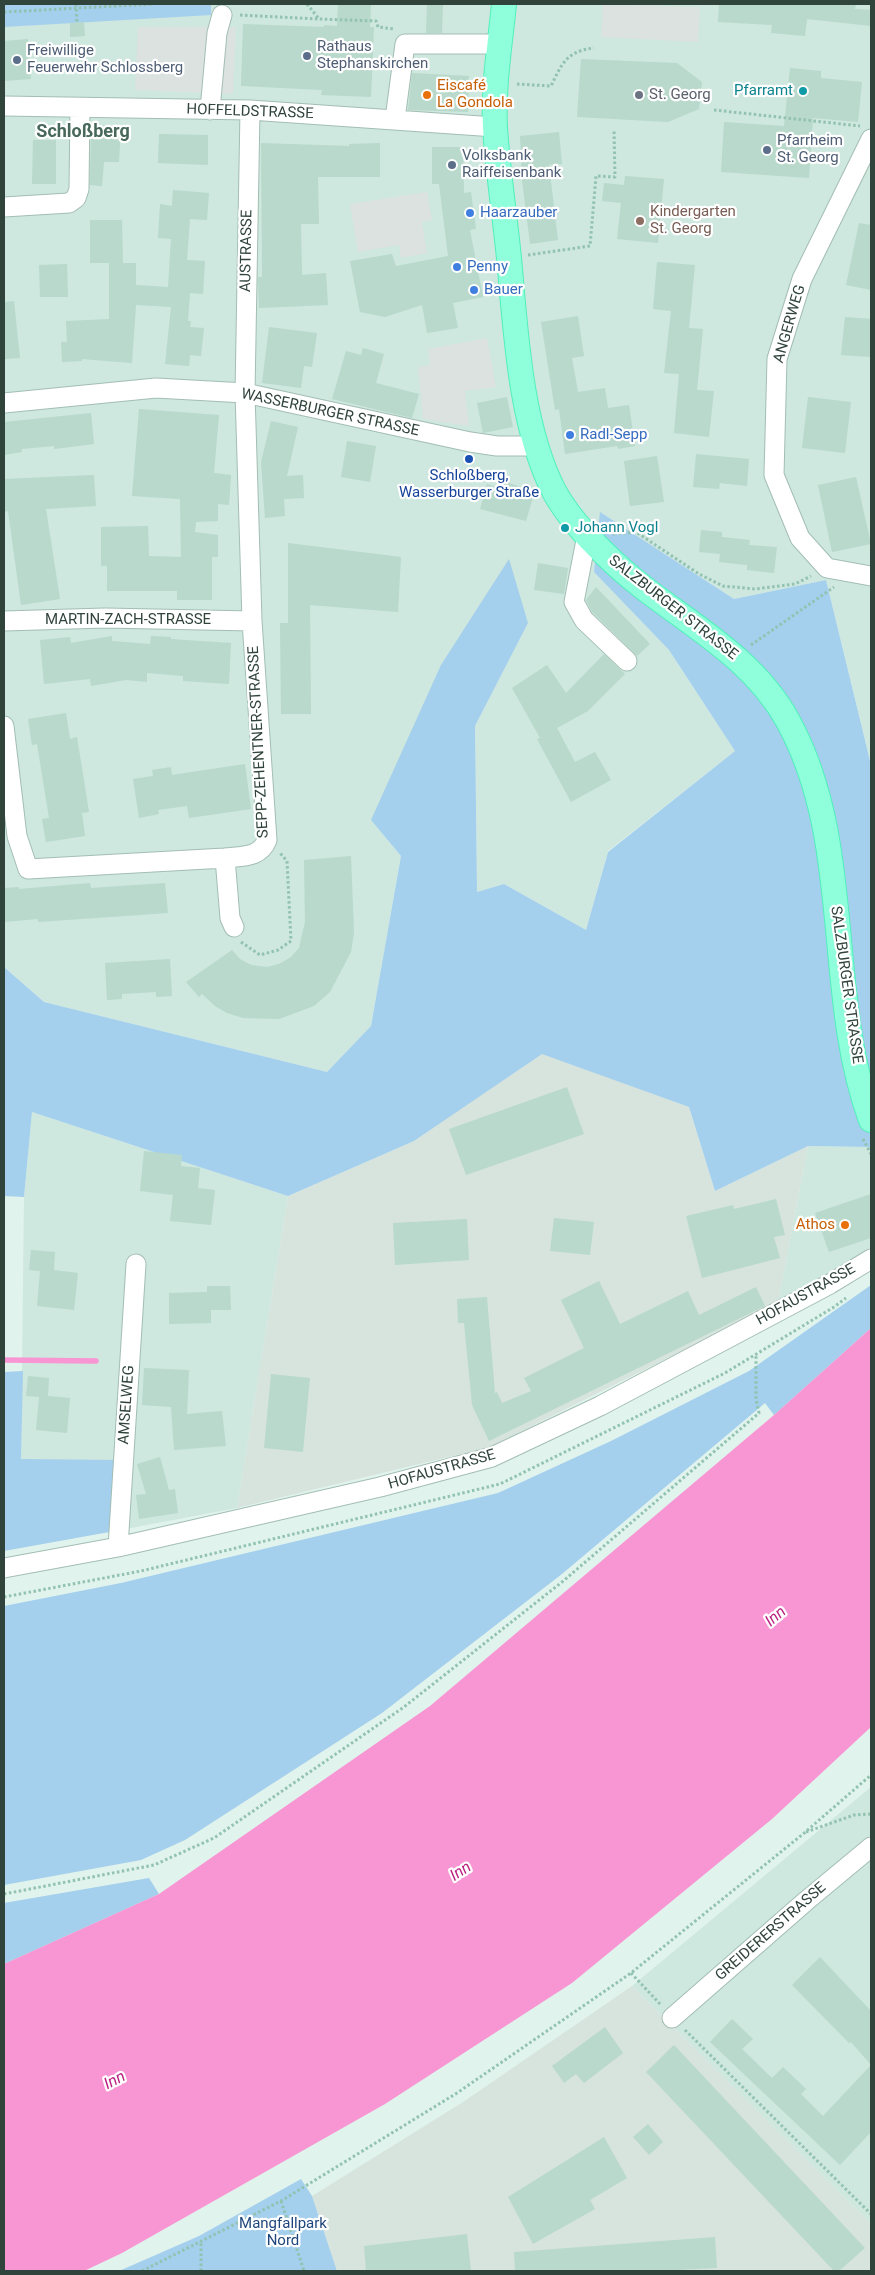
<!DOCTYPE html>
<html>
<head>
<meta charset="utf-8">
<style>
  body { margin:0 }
  #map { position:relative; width:875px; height:2275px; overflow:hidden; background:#e1f3ed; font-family:Roboto,sans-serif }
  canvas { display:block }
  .frame { position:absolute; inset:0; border:5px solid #31443c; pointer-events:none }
</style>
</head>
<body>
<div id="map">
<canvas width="875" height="2275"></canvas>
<div class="frame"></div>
</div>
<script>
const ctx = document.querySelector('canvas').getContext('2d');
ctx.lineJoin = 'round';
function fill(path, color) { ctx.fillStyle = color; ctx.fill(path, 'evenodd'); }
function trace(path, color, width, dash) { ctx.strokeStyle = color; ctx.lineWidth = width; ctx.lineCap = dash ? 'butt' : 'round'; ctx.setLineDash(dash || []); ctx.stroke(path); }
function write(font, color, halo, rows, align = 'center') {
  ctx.font = font + ' Roboto,sans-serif'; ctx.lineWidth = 4.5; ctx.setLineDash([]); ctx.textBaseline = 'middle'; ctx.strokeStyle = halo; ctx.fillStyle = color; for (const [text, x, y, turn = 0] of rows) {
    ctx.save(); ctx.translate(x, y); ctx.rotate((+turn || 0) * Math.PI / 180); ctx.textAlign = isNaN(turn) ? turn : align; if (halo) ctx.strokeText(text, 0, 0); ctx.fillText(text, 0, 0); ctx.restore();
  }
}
const residential = new Path2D(`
  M4 4H871V765L826 580 734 599 601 513 594 572 669 650 735 751 608 851 586 930 504 884 477 892 475 726 528 623 371 820 401 856 371 1026 327 1072 44 1002 4 967Z
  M32 1112 288 1196 237 1508 115 1531 21 1459 24 1197Z
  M808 1146 871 1147V1254L778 1303Z
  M871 1787V2224L632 1986Z`);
const industrial = new Path2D(`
  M542 1053 689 1107 715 1191 808 1146 778 1303 490 1447 237 1508 288 1196 414 1141Z
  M632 1986 871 2224V2271H337L312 2196 463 2102Z`);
const green = new Path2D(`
  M4 4H211V15L4 27Z
  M600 512 734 599 826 580 871 765V1147L808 1146 715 1191 689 1107 542 1054 414 1141 288 1196 32 1112 24 1197 4 1196V967L44 1002 327 1072 371 1026 401 856 371 820 441 665 509 559 528 623 475 726 477 892 504 884 586 930 608 852 735 751 669 650 594 572Z
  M871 1285V1328L774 1415 765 1403 562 1574 382 1713 185 1840 141 1860 4 1885V1606L121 1583 498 1493 611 1441 749 1371Z
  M23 1371 21 1459 117 1460 115 1531 4 1551V1372Z
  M149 1878 159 1894 4 1964V1903Z
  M301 2179 312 2196 337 2271H119L199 2236Z`);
const parking = new Path2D(`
  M603 4 700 7 698 42 601 37Z
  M138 27H236L233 94 135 90Z
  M427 192 432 220 422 222 427 253 401 258 399 245 358 252 350 204Z
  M487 338 496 387 465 391 469 426 423 419 418 367 430 365 428 349Z`);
const water = new Path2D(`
  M871 1328V1727L772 1819 572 1983 385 2104 122 2253 84 2271H4V1964L159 1894 430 1706 774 1415Z`);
const stream = new Path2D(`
  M4 1360 96 1361`);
const building = new Path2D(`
  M338 4H371L370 27H374L371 97 321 95 322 90 241 86 243 24 324 27V25L337 26Z
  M427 4H443L442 33H426Z
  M719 4H856L855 9 871 10V26L807 19 805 36 771 33 772 25 718 22Z
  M84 22 85 36 70 37V23Z
  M28 39 31 79 4 81V41Z
  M581 59 677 63 702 82 699 109 668 122 577 117Z
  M790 68 821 71V78L862 82 858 122 813 118 809 178 721 172 724 122 784 126Z
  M412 73 469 76 468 112 408 110Z
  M91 125 121 126 119 162H104L102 186 90 185Z
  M559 132 562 164 549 165 558 240 530 244 522 180 520 136Z
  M159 134 208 135V165L158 163Z
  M33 140H56V184H32Z
  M261 143 349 146V144L380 143V177H318L319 224H301L302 275 326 273 328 305 259 308 258 277H262Z
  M432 147H463L464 193 471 192 476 229 470 230 483 297 453 303 458 328 427 333 422 305 385 317 360 312 350 261 392 254 396 266 448 256 439 184H432Z
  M625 176 664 179 658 243 617 239 621 203 602 201 604 183 624 185Z
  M173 190 209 193 207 220 190 219 187 260 205 261 203 294 190 293 188 321H191L190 327 204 328 201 356 190 355 189 366 165 364 171 307 136 305 132 363 82 359V361L62 362 61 342H67L66 321 109 319V263H136V285L168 287 171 239 158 238 160 204 172 206Z
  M90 220H122L123 263H90Z
  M859 223 871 225V290L846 285Z
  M657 262 695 265 689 328 703 329 697 390 714 391 709 437 674 433 679 374 664 373 671 311 653 309Z
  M67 264 68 297H40L39 265Z
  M14 301 20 358 4 359V302Z
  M578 316 584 356 572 358 578 392 605 388 608 408 629 405 635 446 618 449 617 446 565 454 559 409 555 410 541 322Z
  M845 317 871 319V357L841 355Z
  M269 327 317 333 312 367 304 366 301 388 262 383Z
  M363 348 384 354 376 383 419 394 412 418 332 399 346 351 361 355Z
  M507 397 513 427 483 433 477 403Z
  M808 397 851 402 845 453 802 448Z
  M139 409 219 415 214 473 231 475 229 505 218 504V521L196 522 195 532 218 535V557H212V600H177V591H107V566H101V527L148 526 149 556 181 557 180 499 132 496Z
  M91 413 94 444 54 449V446L22 449V452L4 455V422Z
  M271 421 298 427 287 476 303 475 304 498 284 499 285 516 265 518 261 462Z
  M347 441 376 446 370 482 341 477Z
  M696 454 749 459 747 486 720 483 719 489 693 487Z
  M657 456 664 502 630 506 624 461Z
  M94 475 96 506 46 509 60 599 21 605 8 511 4 512V479Z
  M856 477 871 544 832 552 818 485Z
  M503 481 521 487 520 493 533 497 526 521 480 509 487 484 501 488Z
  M701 530 722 532V537L750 540 749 545 777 547 774 573 747 570V565L719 562 720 554 699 552Z
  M288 543 401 557 398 612 310 605 311 714H281L280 623H288Z
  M538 563 568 568 564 594 534 590Z
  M596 587 650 644 637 656 592 612 586 600Z
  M112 636V641L150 644 151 636 171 637V639L231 643 229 684 183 681V676L147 673V682L126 680 91 686 90 679 44 684 40 640 70 637 71 643Z
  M604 654 625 674 588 711 557 728 575 762 595 752 611 780 571 802 537 739 540 738 512 688 547 665 566 693Z
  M66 713 70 739 77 737 89 812 82 813 85 836 46 842 42 819 49 818 37 744 32 745 28 719Z
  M245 764 251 809 189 818 187 806 158 810 159 814 139 818 133 779 153 776 152 770 171 767 172 775Z
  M351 856 354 933 351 952 330 992 314 1006 279 1019 243 1018 227 1013 215 1006 202 994 199 997 186 982 232 950 240 959 251 965 267 967 279 964 291 957 299 948 305 922 304 860Z
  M90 883 91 888 165 883 168 913 38 922V919L4 922V888L19 887V889Z
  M170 959 172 996 156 997V992L122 994V999L107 1000 105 963Z
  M567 1087 584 1134 466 1175 449 1129Z
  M144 1151 182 1155 181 1166 200 1168 198 1188 215 1190 211 1225 170 1221 173 1195 140 1191Z
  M871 1194V1238L829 1252 815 1213Z
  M776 1199 785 1235 774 1237 780 1258 702 1278 686 1216 733 1205 734 1209Z
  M554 1218 594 1222 590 1255 550 1251Z
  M467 1219 469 1260 395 1265 393 1223Z
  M31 1250 55 1252 54 1270 78 1273 74 1310 37 1306 40 1271 29 1270Z
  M599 1281 620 1324 688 1291 699 1315 756 1287 765 1306 489 1441 472 1405 464 1323H458L457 1299 487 1297 495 1393 497 1392 502 1403 531 1391 524 1378 584 1348 561 1300Z
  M207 1286H230L231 1310H211V1323L169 1324V1293L207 1292Z
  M144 1368 189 1370 187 1414 222 1411 226 1446 174 1450 171 1407 142 1405Z
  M271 1374 310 1378 303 1452 264 1448Z
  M28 1376 49 1378 48 1396 70 1398 67 1433 36 1430 39 1397 26 1396Z
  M160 1457 169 1490 175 1489 178 1513 139 1519 136 1495 146 1494 137 1464Z
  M820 1957 871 2011V2132L840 2165 710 2042 732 2019 753 2039 742 2049 772 2078 783 2067 806 2089 801 2094 823 2116 871 2065 851 2042 849 2043 792 1985Z
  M605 2027 623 2053 584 2083 576 2074 564 2083 552 2066Z
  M674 2045 865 2248 839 2271H834L646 2072Z
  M648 2124 663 2142 649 2155 633 2137Z
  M604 2137 627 2178 590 2200 595 2209 533 2244 508 2197Z
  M467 2234 471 2271H366L364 2246Z
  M715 2237 717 2268 656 2271H515L514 2252Z`);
const path = new Path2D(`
  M76 4 77 23
  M307 4 319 19 376 21 378 27 394 29
  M4 12 154 4
  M240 15 318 19
  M517 84 551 86C562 63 567 51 594 48
  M714 110 860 126
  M528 255 590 246 596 176 615 177 614 129
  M613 534 636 532 699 574 723 586 755 589 795 584 811 576
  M751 645 834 587
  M241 942 260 955 278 950 291 941 287 861 280 853
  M863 1139 871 1154
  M4 1597 141 1571 500 1484 725 1373 834 1307 846 1298
  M806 1832 854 1815 871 1814
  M4 1894 154 1865 214 1838 404 1707 562 1582 759 1413 756 1399V1354
  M631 1973 660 2004
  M685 2030 871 2214
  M281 2201 304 2271
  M142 2271 281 2201 457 2093 631 1973 803 1834 871 1775
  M201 2271V2242`);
const minor = new Path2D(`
  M4 106 250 110 495 127
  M210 110 217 33 222 15
  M395 119 405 44H500
  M871 139 802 279 777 359 774 475 800 538 827 568 871 576
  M4 207 69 203 76 198 79 189 80 108
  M4 403 156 388 245 393 470 442 497 446H537
  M587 535 574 602 584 620 627 661
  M4 621 105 618 252 621
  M4 726 17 836 28 869 225 858C242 856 260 858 267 840L252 621 245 393 250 110
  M225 858 230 918 234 927
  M118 1547 136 1264
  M4 1568 118 1547 380 1487 492 1457 600 1406 830 1284 871 1259
  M672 2018 806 1901 871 1847`);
const major = new Path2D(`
  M504 4C500 45 493 86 495 127 498 175 506 222 510 269 516 339 522 431 555 493 568 516 587 537 606 555 665 614 746 645 788 721 855 843 824 992 871 1120`);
const markers = [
  [307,56,5,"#5c6f8a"],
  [17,60,5,"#5c6f8a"],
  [803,91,5,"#0f9aa8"],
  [427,95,5,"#e8710a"],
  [639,95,5,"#6b7280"],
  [767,150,5,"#5c6f8a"],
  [452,165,5,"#5c6f8a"],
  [470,213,5,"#3f7fe0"],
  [640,221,5,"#8d6e63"],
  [457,267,5,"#3f7fe0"],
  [474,290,5,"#3f7fe0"],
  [570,435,5,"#3f7fe0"],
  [469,459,5,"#1a4fb4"],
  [565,528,5,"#0f9aa8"],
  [845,1225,5,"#e8710a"]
];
const serviceNames = [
  ["Rathaus",317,47],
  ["Stephanskirchen",317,64],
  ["Freiwillige",27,51],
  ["Feuerwehr Schlossberg",27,68],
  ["Pfarrheim",777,141],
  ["St. Georg",777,158],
  ["Volksbank",462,156],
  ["Raiffeisenbank",462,173]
];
const foodNames = [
  ["Eiscafé",437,86],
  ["La Gondola",437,103],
  ["Athos",835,1225,"right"]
];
const cultureNames = [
  ["Pfarramt",793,91],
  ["Johann Vogl",575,528,"left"]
];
const worshipNames = [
  ["St. Georg",649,95]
];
const streetNames = [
  ["HOFFELDSTRASSE",250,112,2],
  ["AUSTRASSE",247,251,-89],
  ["ANGERWEG",790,324,-74],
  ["WASSERBURGER STRASSE",330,413,12],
  ["SALZBURGER STRASSE",673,608,38],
  ["MARTIN-ZACH-STRASSE",128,620],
  ["SEPP-ZEHENTNER-STRASSE",259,742,-93],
  ["SALZBURGER STRASSE",846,985,82],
  ["HOFAUSTRASSE",806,1295,-29],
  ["AMSELWEG",127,1405,-86],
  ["HOFAUSTRASSE",442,1470,-16],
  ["GREIDERERSTRASSE",771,1932,-41]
];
const educationNames = [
  ["Kindergarten",650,212],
  ["St. Georg",650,229]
];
const shopNames = [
  ["Haarzauber",480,213],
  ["Penny",467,267],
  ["Bauer",484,290],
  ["Radl-Sepp",580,435]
];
const transitNames = [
  ["Schloßberg,",469,476],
  ["Wasserburger Straße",469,493]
];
const parkNames = [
  ["Mangfallpark",283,2224],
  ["Nord",283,2241]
];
const waterNames = [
  ["Inn",776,1617,-40],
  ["Inn",461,1872,-33],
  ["Inn",115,2081,-27]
];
const quarterNames = [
  ["Schloßberg",83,132]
];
fill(residential, '#cee7df');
fill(industrial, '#d7e4de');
fill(green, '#a4cfed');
fill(parking, '#dbe2df');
fill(water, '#f895d3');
trace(stream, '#f895d3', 5.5);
fill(building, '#b8d9cb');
trace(minor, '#a3beb4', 21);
trace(major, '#51f0ba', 26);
trace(path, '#92c2b0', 3, [2.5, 2.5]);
trace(minor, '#fff', 19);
trace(major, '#8effda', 24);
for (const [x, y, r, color] of markers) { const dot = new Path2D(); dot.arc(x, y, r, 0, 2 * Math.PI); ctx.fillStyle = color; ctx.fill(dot); trace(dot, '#fff', 2); }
write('15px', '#4e5e75', '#fff', serviceNames, 'left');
write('15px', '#c56008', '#fff', foodNames, 'left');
write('15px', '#0d838f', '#fff', cultureNames, 'right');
write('15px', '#5b616d', '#fff', worshipNames, 'left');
write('15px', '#31443c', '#fff', streetNames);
write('15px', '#785e54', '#fff', educationNames, 'left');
write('15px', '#366cbe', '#fff', shopNames, 'left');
write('15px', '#164399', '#fff', transitNames);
write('15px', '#1f467c', '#fff', parkNames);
write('italic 16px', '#bb2080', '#fff', waterNames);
write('bold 18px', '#47685a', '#fff', quarterNames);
</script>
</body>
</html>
